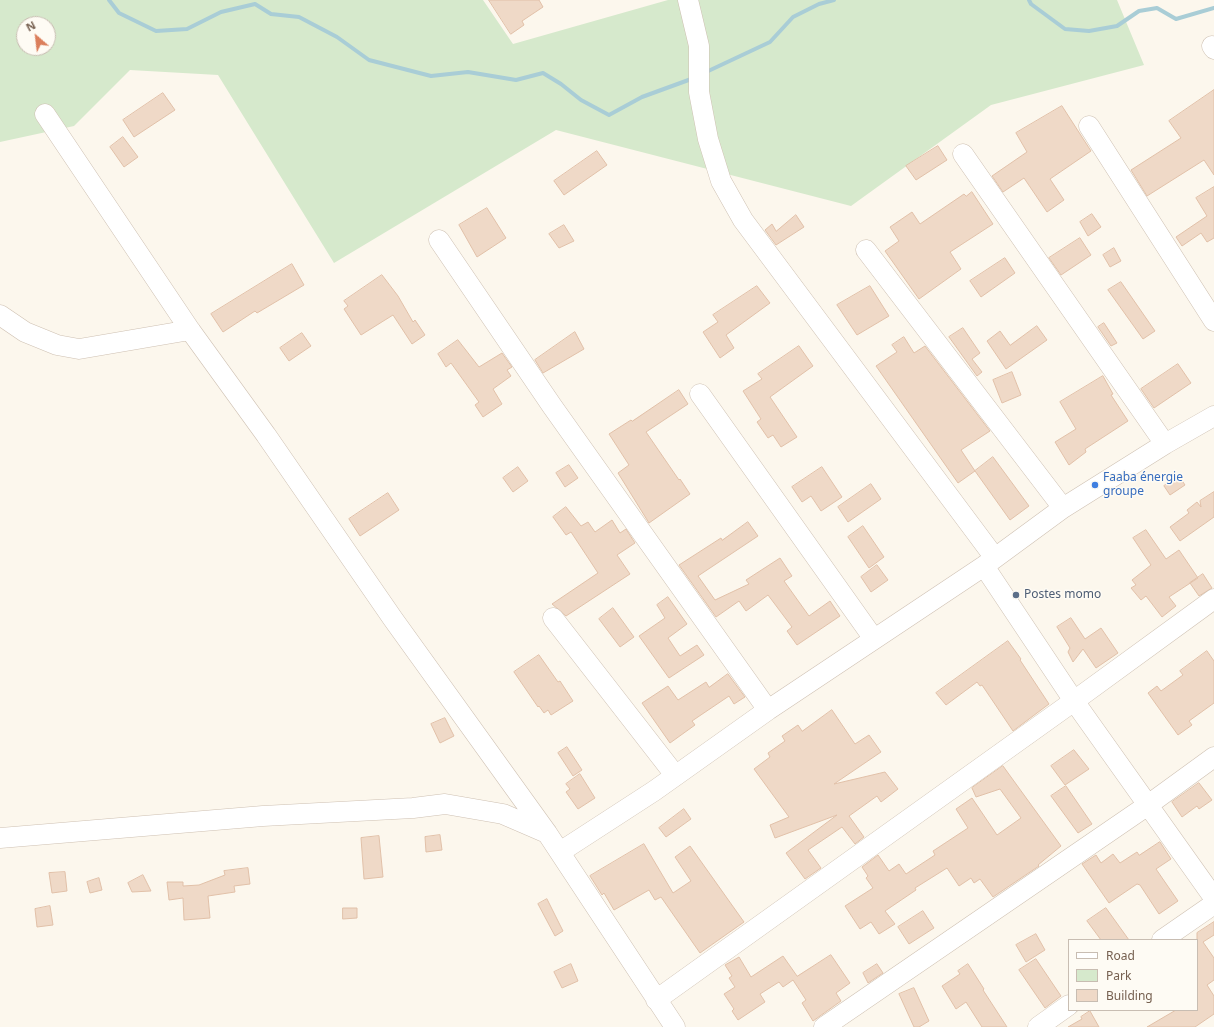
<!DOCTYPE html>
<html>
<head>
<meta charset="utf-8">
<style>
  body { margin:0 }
  #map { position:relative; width:1214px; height:1027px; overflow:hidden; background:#fcf7ed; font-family:"Noto Sans",sans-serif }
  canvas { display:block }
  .legend { position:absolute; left:1068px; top:939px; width:130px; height:72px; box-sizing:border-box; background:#fefbf4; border:1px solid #c8bdb2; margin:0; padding:5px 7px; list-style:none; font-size:12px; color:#766050 }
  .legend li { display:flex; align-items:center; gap:8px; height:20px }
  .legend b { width:20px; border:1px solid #c8bdb2 }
  .north { position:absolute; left:16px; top:16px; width:40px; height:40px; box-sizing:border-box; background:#fefbf4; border:1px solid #c8bdb2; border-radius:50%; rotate:332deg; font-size:11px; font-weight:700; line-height:16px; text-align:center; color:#766050 }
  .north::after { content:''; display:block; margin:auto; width:14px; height:18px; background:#db7f5c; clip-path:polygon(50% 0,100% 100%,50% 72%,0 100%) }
</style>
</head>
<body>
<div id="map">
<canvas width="1214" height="1027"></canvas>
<ul class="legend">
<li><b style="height:5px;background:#fff"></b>Road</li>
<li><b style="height:11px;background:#d6e9cc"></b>Park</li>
<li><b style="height:11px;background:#efd9c7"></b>Building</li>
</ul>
<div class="north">N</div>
</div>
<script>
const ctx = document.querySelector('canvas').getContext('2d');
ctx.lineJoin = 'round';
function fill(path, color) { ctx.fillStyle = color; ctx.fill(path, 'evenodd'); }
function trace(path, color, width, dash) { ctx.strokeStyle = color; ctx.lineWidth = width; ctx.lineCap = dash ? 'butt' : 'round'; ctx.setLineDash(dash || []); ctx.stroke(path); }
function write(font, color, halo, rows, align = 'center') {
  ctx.font = font + ' "Noto Sans",sans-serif'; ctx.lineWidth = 3; ctx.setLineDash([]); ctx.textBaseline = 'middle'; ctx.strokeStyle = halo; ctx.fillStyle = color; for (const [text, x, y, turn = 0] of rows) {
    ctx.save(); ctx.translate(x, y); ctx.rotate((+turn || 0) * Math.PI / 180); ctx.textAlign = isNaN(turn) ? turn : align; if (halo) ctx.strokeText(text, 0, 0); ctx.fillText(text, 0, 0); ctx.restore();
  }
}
const green = new Path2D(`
  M0 0H483L513 44 668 0H1117L1144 65 991 105 851 206 556 130 334 263 218 75 130 70 74 126 0 142ZM24 24H48V48H24Z`);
const stream = new Path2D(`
  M109 0 119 13 156 31 187 29 221 12 255 4 271 14 299 17 337 37 369 60 431 76 468 72 516 80 543 73 561 84 581 100 609 115 642 97 694 78
  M1029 0 1031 4 1065 29 1089 31 1117 26 1139 11 1157 8 1176 19 1214 8
  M704 73 770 42 793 17 819 4 834 0`);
const building = new Path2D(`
  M489 0H539L543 7 522 21 524 25 511 34Z
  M1214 90V175L1204 160 1147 196 1131 170 1181 138 1169 121Z
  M163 93 175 110 134 137 123 120Z
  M1062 106 1091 151 1050 179 1064 200 1047 212 1024 178 1003 192 992 176 1027 152 1016 133Z
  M123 137 138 157 124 167 110 147Z
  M938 146 947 160 916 180 906 166Z
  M597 151 607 165 564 195 554 181Z
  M1214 187V238L1207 242 1201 233 1182 246 1176 237 1207 216 1196 198Z
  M972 192 993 224 950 252 961 269 919 299 885 251 899 241 890 227 912 212 920 224 964 194 966 196Z
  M487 208 506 238 477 257 459 225Z
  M1092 214 1101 227 1088 236 1080 222Z
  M796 215 804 227 776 245 765 230 772 224 776 231Z
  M564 225 574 241 559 248 549 234Z
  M1080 238 1091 255 1061 275 1049 258Z
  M1114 248 1121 261 1110 267 1103 255Z
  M1005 258 1015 273 981 297 970 281Z
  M292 264 304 285 257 313 255 311 223 332 211 314Z
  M382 275 398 296 413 322 415 320 425 335 412 344 393 315 361 335 344 309 348 306 344 301Z
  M1121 282 1155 331 1143 339 1108 290Z
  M757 286 770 303 726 335 734 348 720 358 703 332 718 322 713 315Z
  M870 286 889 316 857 335 837 305Z
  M1104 323 1117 343 1111 346 1098 327Z
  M1037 326 1047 340 1006 369 987 341 1000 331 1010 345Z
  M963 328 980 353 972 359 982 372 977 376 949 337Z
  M575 332 584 349 543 373 535 360Z
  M302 333 311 346 289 361 280 348Z
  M904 337 914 353 925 346 990 431 961 450 975 471 958 483 876 366 897 352 892 345Z
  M458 340 479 367 502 353 512 367 507 370 511 376 493 389 502 404 483 417 475 405 479 402 451 363 446 367 438 354Z
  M799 346 813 366 770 397 797 437 781 447 773 435 768 438 757 422 761 419 743 391 762 379 758 374Z
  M1178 364 1191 383 1154 408 1141 389Z
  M1012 372 1021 395 1002 403 993 380Z
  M1103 376 1113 394 1111 395 1128 421 1085 449 1086 452 1069 465 1055 442 1076 429 1060 402Z
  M679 390 688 404 646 432 679 480 680 479 690 494 649 523 618 473 629 465 609 434 631 420 632 421Z
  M993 457 1029 506 1010 520 975 471Z
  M569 465 578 478 565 487 556 473Z
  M518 467 528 481 513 492 503 478Z
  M822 467 842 497 821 511 811 496 802 502 792 487Z
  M1179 476 1185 485 1170 495 1164 486Z
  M871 484 881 499 848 522 838 507Z
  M1214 492V517L1180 541 1170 527 1189 513 1187 510 1197 502 1201 507 1200 501Z
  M388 493 399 510 360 536 349 519Z
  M566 507 581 526 588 522 595 532 612 520 620 533 626 529 635 543 617 555 630 574 566 616 552 604 598 573 571 532 566 535 553 517Z
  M748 522 758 536 698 576 715 600 749 584 746 580 780 558 792 576 784 581 809 616 830 601 840 616 797 645 787 631 792 627 768 595 746 611 739 601 716 617 679 565 721 538 722 540Z
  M863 526 884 557 869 568 848 537Z
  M1146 530 1166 559 1179 550 1198 578 1169 597 1176 606 1162 617 1146 596 1141 600 1131 588 1136 585 1132 580 1151 565 1133 538Z
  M877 565 888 580 871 592 861 577Z
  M1203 574 1212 588 1199 596 1190 583Z
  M668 597 687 624 668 638 680 656 697 645 704 655 669 678 639 636 665 618 657 605Z
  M613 608 634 637 620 647 599 619Z
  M1071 618 1085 639 1101 628 1118 653 1096 668 1083 649 1073 662 1068 652 1070 648 1057 627Z
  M1008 641 1021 659 1020 660 1049 704 1013 731 982 685 980 686 977 682 946 705 936 693Z
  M1207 651 1214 661V703L1189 721 1192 725 1178 735 1148 693 1157 686 1161 691 1183 675 1180 671Z
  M539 655 558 682 560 681 573 701 551 715 548 710 544 713 539 706 538 707 514 672Z
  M728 674 745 697 734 704 729 696 692 721 695 725 670 743 642 703 668 686 678 700 706 682 709 687Z
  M832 710 855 744 869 735 881 752 834 784 885 772 898 789 881 802 877 796 849 816 864 837 855 844 842 827 808 850 821 868 805 879 786 853 837 815 775 838 770 825 789 817 754 769 770 757 768 753 785 741 782 736 798 725 802 731Z
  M445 718 454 736 440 743 431 724Z
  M567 747 582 770 573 776 558 753Z
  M1074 750 1089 769 1065 785 1051 766Z
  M1003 766 1061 846 1038 865 1039 866 993 897 980 879 974 883 971 878 959 886 947 868 915 888 916 890 885 911 895 924 879 934 871 922 860 929 845 906 873 888 866 878 868 876 862 867 878 855 889 871 899 864 906 874 935 855 933 851 968 828 956 809 972 798 997 835 1021 818 1000 789 976 797 972 788Z
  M580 774 595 798 578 809 566 792 570 789 566 784Z
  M1199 783 1212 800 1199 809 1197 806 1182 817 1172 802Z
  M1066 786 1092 824 1078 833 1051 796Z
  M684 809 691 819 666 837 659 828Z
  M440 835 442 850 426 852 425 837Z
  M379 836 383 877 364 879 361 838Z
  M1160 842 1171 859 1156 869 1178 901 1159 914 1140 885 1137 884 1109 903 1082 864 1096 855 1101 863 1113 854 1120 863 1137 852 1139 855Z
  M644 844 673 893 691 881 675 857 690 846 744 922 700 953 661 897 655 900 649 890 614 910 604 893 602 895 590 876Z
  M248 868 250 884 234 886 235 892 208 896 210 918 184 920 183 898 169 900 167 882H183V886L199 885 225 875 224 871Z
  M65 872 67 891 52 893 49 873Z
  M143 875 151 891 132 892 128 883Z
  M99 878 102 890 90 893 87 882Z
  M547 899 563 931 555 936 538 904Z
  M50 906 53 925 37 927 35 909Z
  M343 908H357V918L343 919Z
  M1106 908 1129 940H1101L1087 921Z
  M923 911 934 928 909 944 898 927Z
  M1214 922V935L1203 942 1214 958V980L1207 985 1214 996V1014L1195 1027H1147L1176 1010H1197V933Z
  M1036 934 1045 950 1026 962 1016 945Z
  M831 955 850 983 836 993 841 1001 813 1021 802 1003 806 1000 793 980 783 987 779 982 760 994 765 1002 738 1020 732 1011 734 1009 724 994 735 987 729 978 732 976 725 965 739 957 751 977 783 956 797 976Z
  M1036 959 1061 996 1045 1008 1019 970Z
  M571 964 578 981 562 988 554 972Z
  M877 964 883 973 868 983 863 973Z
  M968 964 984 989 983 990 1007 1027H982L966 1002 956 1009 942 986 960 974 958 971Z
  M914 988 929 1021 919 1027H914L899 994Z
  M1090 1011 1099 1027H1068L1082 1019 1081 1017Z`);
const minor = new Path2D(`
  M688 0 699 46V92L708 139 721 181 743 220 995 558
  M1212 46 1214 49
  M45 114 190 330 266 435 393 619 547 833 675 1027
  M1089 126 1214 321
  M963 154 1165 444
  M439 240 552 406 768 710
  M866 250 1063 508
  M0 315 25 332 57 345 79 349 190 330
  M700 394 874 639
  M984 566 1074 701 1214 898
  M553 618 675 775
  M0 838 263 816 413 808 445 804 503 814 547 833
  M560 852 654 791 768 710 984 566 1063 508 1165 444 1214 416
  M1162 940 1214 904
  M656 1000 1074 701 1214 599
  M824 1027 1148 805 1214 757
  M1038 1027 1069 1005`);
const markers = [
  [1095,485,4,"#3f7fe0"],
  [1016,595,4,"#5c6f8a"]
];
const shopNames = [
  ["Faaba énergie",1103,478],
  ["groupe",1103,492]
];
const serviceNames = [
  ["Postes momo",1024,595]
];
fill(green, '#d6e9cc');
trace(stream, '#a9cdd6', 4);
fill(building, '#efd9c7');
trace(building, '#e1c0a8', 1);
trace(minor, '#cec0b2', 21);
trace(minor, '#fff', 20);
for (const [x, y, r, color] of markers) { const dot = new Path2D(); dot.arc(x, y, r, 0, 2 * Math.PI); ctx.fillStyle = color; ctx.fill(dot); trace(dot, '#fefbf4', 1.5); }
write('12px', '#366cbe', '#fefbf4', shopNames, 'left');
write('12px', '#4e5e75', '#fefbf4', serviceNames, 'left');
</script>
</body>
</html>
